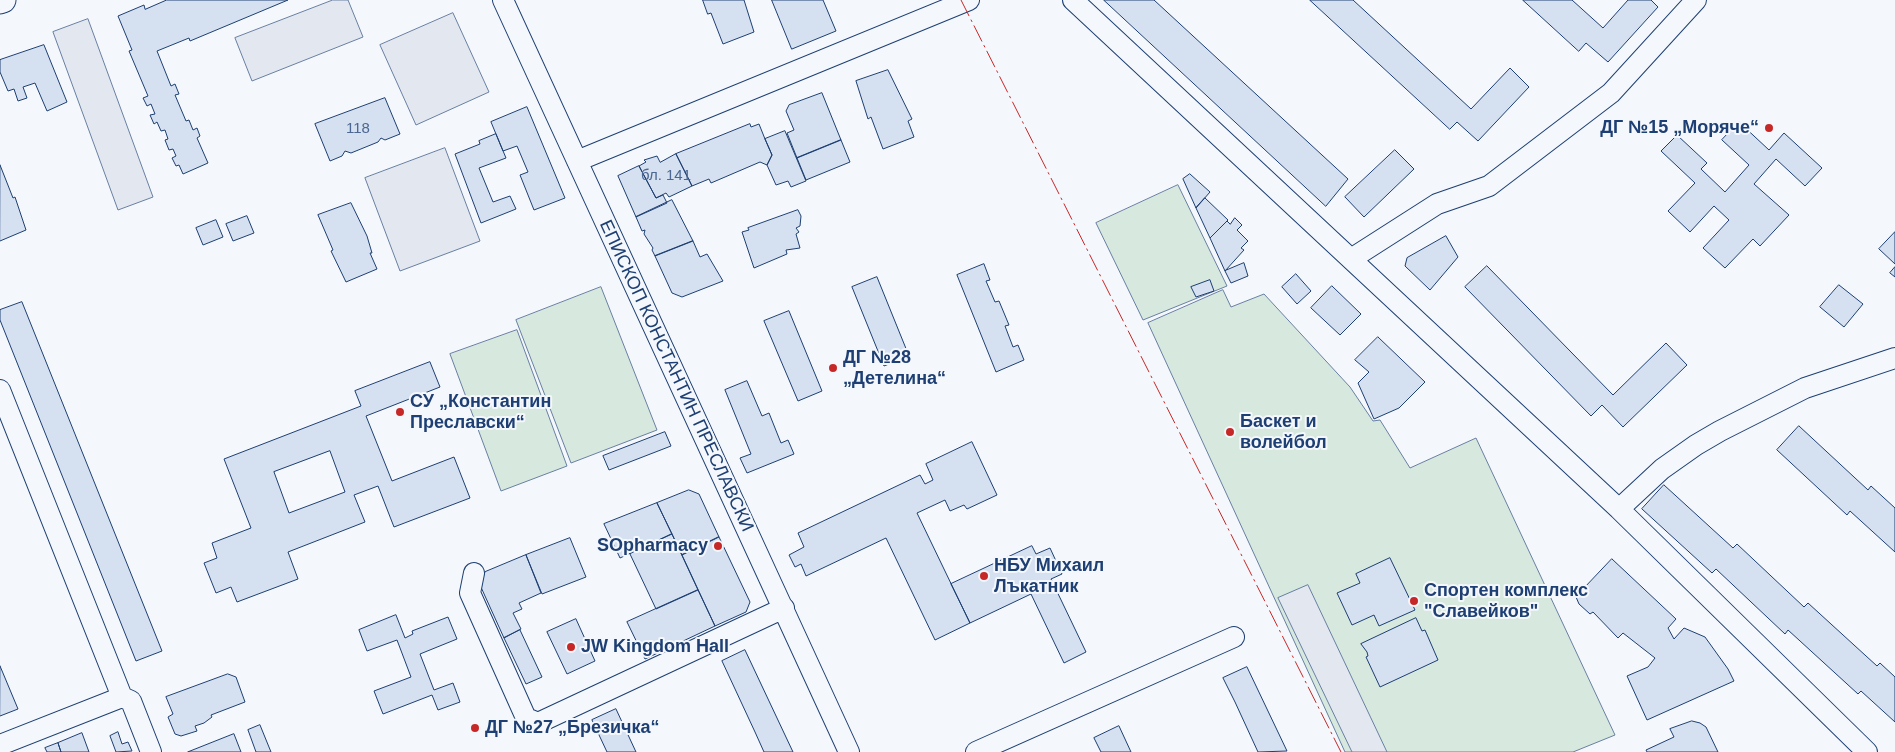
<!DOCTYPE html>
<html>
<head>
<meta charset="utf-8">
<style>
  body { margin:0 }
  canvas { display:block; background:#f4f7fb }
</style>
</head>
<body>
<canvas width="1895" height="752"></canvas>
<script>
const ctx = document.querySelector('canvas').getContext('2d');
ctx.lineJoin = 'round';
function fill(path, color) { ctx.fillStyle = color; ctx.fill(path, 'evenodd'); }
function trace(path, color, width, dash) { ctx.strokeStyle = color; ctx.lineWidth = width; ctx.lineCap = dash ? 'butt' : 'round'; ctx.setLineDash(dash || []); ctx.stroke(path); }
function write(font, color, halo, rows, align = 'center') {
  ctx.font = font + ' Arial,sans-serif'; ctx.lineWidth = 4; ctx.setLineDash([]); ctx.textBaseline = 'middle'; ctx.strokeStyle = halo; ctx.fillStyle = color; for (const [text, x, y, turn = 0] of rows) {
    ctx.save(); ctx.translate(x, y); ctx.rotate((+turn || 0) * Math.PI / 180); ctx.textAlign = isNaN(turn) ? turn : align; if (halo) ctx.strokeText(text, 0, 0); ctx.fillText(text, 0, 0); ctx.restore();
  }
}
const green = new Path2D(`
  M1178 185 1227 286 1143 320 1096 223Z
  M601 287 657 430 571 463 516 320Z
  M1223 290 1231 307 1264 294 1350 387 1373 421 1380 420 1410 468 1476 438 1615 735 1573 752H1345L1148 323Z
  M517 330 567 466 501 491 450 354Z`);
const parking = new Path2D(`
  M333 0H348L363 37 252 81 235 38Z
  M453 13 489 92 416 125 380 45Z
  M88 19 153 197 118 210 53 32Z
  M445 148 480 241 400 271 365 178Z
  M1308 585 1387 752H1352L1278 598Z`);
const building = new Path2D(`
  M167 0H288L190 41 189 38 157 51 171 86 175 84 179 94 175 95 186 121 189 120 193 130 197 128 200 136 197 138 208 163 183 174 179 165 176 166 172 158 176 156 173 149 169 150 165 140 168 139 165 130 161 131 157 122 154 124 150 115 155 114 151 104 147 106 143 98 148 96 129 51 132 50 118 16 144 5 145 9Z
  M703 0H744L754 32 723 44 711 13 708 14Z
  M772 0H823L836 31 792 49Z
  M1104 0H1154L1348 179 1326 206Z
  M1310 0H1353L1471 109 1510 68 1529 87 1478 141 1457 122 1450 129Z
  M1523 0H1572L1603 28 1628 0H1651L1658 7 1608 62 1586 43 1579 51Z
  M44 45 67 102 47 111 35 83 23 87 27 98 18 101 14 89 8 91 0 72V60Z
  M888 70 912 119 908 121 914 137 883 149 871 117 868 119 856 81Z
  M822 93 841 140 797 158 787 133 794 130 786 111 789 105Z
  M385 98 400 134 385 140 381 138 378 142 351 153 345 151 342 156 330 161 315 124Z
  M527 107 565 198 534 210 520 175 528 172 517 146 503 151 491 122Z
  M1739 122 1769 150 1784 133 1822 168 1805 186 1776 159 1754 184 1789 215 1760 246 1753 239 1725 268 1703 248 1729 220 1714 206 1690 232 1668 211 1695 183 1661 151 1677 135 1707 163 1701 169 1725 192 1749 165 1722 140Z
  M750 124 751 127 759 124 765 139 772 155 767 165 760 162 711 183 709 179 692 186 676 154Z
  M785 131 806 181 791 187 788 181 776 185 767 165 772 155 765 139Z
  M496 134 506 158 479 168 493 202 510 196 516 209 481 223 455 154 480 144 479 141Z
  M841 140 850 162 806 180 797 158Z
  M1395 150 1414 169 1364 217 1345 197Z
  M676 154 692 186 669 197 666 193 656 198 639 166 646 162 644 160 657 156 660 162Z
  M0 165 13 198 15 197 26 230 0 241Z
  M639 166 656 198 663 195 667 203 636 217 618 176Z
  M1190 174 1210 192 1196 208 1183 179Z
  M1205 198 1228 220 1210 238 1196 208Z
  M672 200 693 241 655 256 652 250 653 248 644 234 645 230 642 231 636 217Z
  M351 203 367 236 372 253H370L377 269 346 282 331 251 333 250 318 215Z
  M798 210 801 216 800 226 796 228 799 232 796 234 800 248 786 250 787 254 754 268 742 232 749 230 748 228Z
  M247 216 254 233 233 241 226 224Z
  M1235 218 1242 225 1237 230 1248 241 1241 248 1244 250 1225 271 1210 238 1227 221 1230 224Z
  M216 220 223 237 203 245 196 228Z
  M1895 232V264L1879 249Z
  M1446 236 1458 257 1430 290 1405 266 1407 258Z
  M693 241 700 257 707 254 723 281 682 297 672 293 655 256Z
  M1244 263 1248 276 1231 283 1225 271Z
  M984 264 990 280 986 281 995 302 999 301 1009 325 1005 326 1013 347 1018 345 1024 360 996 372 957 275Z
  M1487 266 1613 395 1666 343 1687 365 1623 427 1602 405 1591 416 1465 287Z
  M1895 267V277L1890 273Z
  M1296 274 1311 291 1297 304 1282 287Z
  M877 277 909 356 884 366 852 287Z
  M1210 280 1214 291 1196 297 1191 287Z
  M1839 285 1863 304 1844 327 1820 307Z
  M1332 286 1361 314 1340 335 1311 308Z
  M22 302 162 651 136 661 0 320V310Z
  M789 311 822 391 798 401 764 321Z
  M1378 337 1425 382 1399 408 1374 419 1358 383 1369 372 1355 360Z
  M430 362 440 387 366 416 392 481 454 457 470 498 394 527 378 486 354 495 365 522 288 552 298 579 237 602 231 587 216 593 204 563 217 558 212 543 251 528 224 459 361 406 355 391ZM330 451 345 492 289 513 274 472Z
  M747 381 762 416 769 413 781 443 788 440 794 454 747 473 740 458 751 454 725 390Z
  M1799 426 1868 490 1871 486 1895 508V552L1850 511 1847 515 1777 450Z
  M665 432 671 446 609 470 603 456Z
  M972 442 997 495 967 509 964 505 950 511 945 500 917 513 970 623 935 640 886 538 806 576 801 564 795 567 789 555 804 547 798 533 920 475 925 484 933 480 926 464Z
  M1664 485 1733 548 1737 544 1804 607 1808 603 1877 666 1880 663 1895 677V722L1861 691 1858 694 1788 630 1785 634 1716 569 1712 573 1642 509Z
  M689 490 699 494 719 537 682 555 657 503Z
  M657 503 672 534 620 558 604 524Z
  M672 534 698 590 656 609 630 554Z
  M719 537 750 602 746 612 715 626 682 555Z
  M570 538 586 577 542 594 526 555Z
  M1032 546 1036 554 1050 548 1062 574 1051 579 1086 652 1064 663 1031 594 970 623 951 584Z
  M526 555 541 593 519 603 522 609 513 613 521 629 504 638 480 585 485 572Z
  M1390 558 1415 610 1379 626 1374 615 1352 625 1337 593 1360 583 1356 574Z
  M1612 559 1676 619 1668 628 1674 639 1684 628 1705 637 1728 669 1734 681 1647 720 1627 676 1648 667 1655 658 1623 633 1618 638 1593 612 1590 614 1579 604 1576 597Z
  M698 590 715 626 645 659 627 622Z
  M396 615 405 638 413 634 412 631 448 617 457 639 420 654 434 690 453 683 460 702 438 710 432 695 383 714 374 691 411 677 397 640 367 651 359 630Z
  M1416 618 1422 631 1425 630 1438 660 1380 687 1366 657 1368 656 1367 652 1361 644Z
  M576 619 595 661 567 674 547 632Z
  M520 630 542 677 526 684 504 638Z
  M745 650 793 752H764L755 732 722 661Z
  M0 666 18 709 0 716Z
  M1247 667 1287 751 1258 752 1235 702 1223 678Z
  M228 674 236 677 245 702 211 715 212 717 204 723 195 726 197 731 181 736 175 734 168 717 173 714 166 697Z
  M616 709 636 752H607L592 720Z
  M1692 721 1700 723 1706 727 1718 752H1647L1646 750 1674 737 1670 729Z
  M260 725 271 752H256L248 730Z
  M1119 726 1131 752H1101L1094 738Z
  M118 732 122 744 128 742 132 751 116 752 110 736Z
  M82 733 89 752H61L58 743Z
  M234 734 241 752H188Z
  M58 743 61 752H47L45 748Z`);
const minor = new Path2D(`
  M503 0 849 752
  M1073 0 1619 509 1867 752
  M577 161 969 0
  M1351 259 1437 204 1489 186 1611 93 1696 0
  M0 390 122 697
  M1619 509 1662 469 1696 445 1720 431 1805 388 1895 358
  M474 573 470 593 526 718 538 723 784 608
  M0 745 122 697 131 701 151 752
  M976 752 1234 637`);
const major = new Path2D(`
  M0 1 3 0`);
const power = new Path2D(`
  M961 0 1341 752`);
const markers = [
  [1769,128,5,"#c62828"],
  [833,368,5,"#c62828"],
  [400,412,5,"#c62828"],
  [1230,432,5,"#c62828"],
  [718,546,5,"#c62828"],
  [984,576,5,"#c62828"],
  [1414,601,5,"#c62828"],
  [571,647,5,"#c62828"],
  [475,728,5,"#c62828"]
];
const numberNames = [
  ["118",358,129],
  ["бл. 141",666,176]
];
const poiNames = [
  ["ДГ №15 „Моряче“",1759,128,"right"],
  ["ДГ №28",843,358],
  ["„Детелина“",843,379],
  ["СУ „Константин",410,402],
  ["Преславски“",410,423],
  ["Баскет и",1240,422],
  ["волейбол",1240,443],
  ["SOpharmacy",708,546,"right"],
  ["НБУ Михаил",994,566],
  ["Лъкатник",994,587],
  ["Спортен комплекс",1424,591],
  ["\"Славейков\"",1424,612],
  ["JW Kingdom Hall",581,647],
  ["ДГ №27 „Брезичка“",485,728]
];
const streetNames = [
  ["ЕПИСКОП КОНСТАНТИН ПРЕСЛАВСКИ",676,376,65]
];
fill(green, '#d7e8df');
trace(green, '#687fa3', 1);
fill(parking, '#e3e8f0');
trace(parking, '#687fa3', 1);
fill(building, '#d5e0f0');
trace(building, '#1d3f73', 1);
trace(minor, '#1d3f73', 22);
trace(major, '#1d3f73', 27);
trace(minor, '#f4f7fb', 20);
trace(major, '#f4f7fb', 25);
trace(power, '#c62828', 1, [18, 4, 2.5, 4]);
for (const [x, y, r, color] of markers) { const dot = new Path2D(); dot.arc(x, y, r, 0, 2 * Math.PI); ctx.fillStyle = color; ctx.fill(dot); trace(dot, '#f4f7fb', 2); }
write('15px', '#4b6792', null, numberNames);
write('bold 18px', '#1d3f73', '#f4f7fb', poiNames, 'left');
write('18px', '#1d3f73', '#f4f7fb', streetNames);
</script>
</body>
</html>
